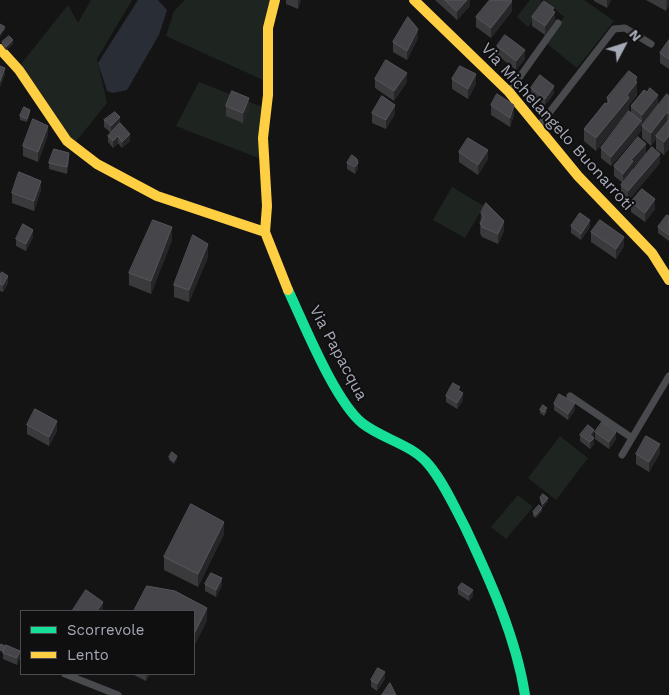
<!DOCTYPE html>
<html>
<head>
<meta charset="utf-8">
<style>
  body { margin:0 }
  #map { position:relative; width:669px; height:695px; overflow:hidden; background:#141415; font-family:"Work Sans",sans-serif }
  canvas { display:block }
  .legend { position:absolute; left:20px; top:610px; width:175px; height:65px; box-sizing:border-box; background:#0f0f10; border:1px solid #4b4c52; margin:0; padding:6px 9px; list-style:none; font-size:15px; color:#a5a8b6 }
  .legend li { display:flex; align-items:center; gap:10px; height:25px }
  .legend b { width:25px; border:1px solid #4b4c52 }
  .north { position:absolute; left:599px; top:20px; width:50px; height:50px; -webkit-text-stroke:4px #0f0f10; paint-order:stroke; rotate:50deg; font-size:14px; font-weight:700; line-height:20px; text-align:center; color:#a5a8b6 }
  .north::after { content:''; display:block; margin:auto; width:18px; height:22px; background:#a5a8b6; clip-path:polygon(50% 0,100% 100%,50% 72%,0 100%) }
</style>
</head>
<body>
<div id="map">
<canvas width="669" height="695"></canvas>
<ul class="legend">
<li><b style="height:6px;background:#16e098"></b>Scorrevole</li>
<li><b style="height:6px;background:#ffcf43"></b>Lento</li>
</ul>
<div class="north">N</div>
</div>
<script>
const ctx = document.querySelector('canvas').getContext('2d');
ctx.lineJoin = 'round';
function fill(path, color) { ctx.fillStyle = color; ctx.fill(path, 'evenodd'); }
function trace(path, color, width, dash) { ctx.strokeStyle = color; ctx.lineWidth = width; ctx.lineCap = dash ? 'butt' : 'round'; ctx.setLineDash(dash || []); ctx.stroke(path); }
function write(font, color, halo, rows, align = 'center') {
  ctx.font = font + ' "Work Sans",sans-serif'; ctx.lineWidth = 4; ctx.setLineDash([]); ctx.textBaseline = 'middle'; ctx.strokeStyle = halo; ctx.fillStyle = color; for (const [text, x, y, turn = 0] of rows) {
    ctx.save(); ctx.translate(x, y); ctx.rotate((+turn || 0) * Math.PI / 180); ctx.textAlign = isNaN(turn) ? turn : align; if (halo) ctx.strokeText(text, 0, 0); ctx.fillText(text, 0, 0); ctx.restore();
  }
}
const green = new Path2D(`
  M91 0H132L97 59 107 103 74 144 61 126 21 64 68 5 78 23Z
  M185 0H272L263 80 166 36 174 11Z
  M530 0H540L545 5 528 27 517 17Z
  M545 0H584L614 21 577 68 546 43 564 17Z
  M199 82 262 107 261 159 176 126Z
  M452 187 484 206 465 238 433 220Z
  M560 436 588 458 556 500 528 478Z
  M518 495 533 507 506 539 491 527Z`);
const water = new Path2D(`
  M138 0H158L167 10 159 35 127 90 113 93 107 91 98 63Z`);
const street = new Path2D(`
  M509 92 558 23
  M539 126 614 29 625 28 651 44
  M570 396 632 438
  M622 455 669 376
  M0 647 21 656
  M65 674 118 695`);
const fast = new Path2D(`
  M288 290C304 324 335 401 362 423 382 439 412 444 429 465 444 483 454 506 465 527 490 580 516 637 525 695`);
const slow = new Path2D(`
  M275 0 268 28V95L263 138 267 206 265 232 288 290
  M414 0 509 92 578 176 652 253 669 280
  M0 49 19 70 67 141 97 164 157 196 265 232`);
const wall = new Path2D(`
  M286 0H301L298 9 286 4Z
  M435 0H470V6L457 20Z
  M512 0V11L491 38 476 27V17Z
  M594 0H611L607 8 594 1Z
  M646 0H669V5L666 11Z
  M554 12 555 22 545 35 532 26V17Z
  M418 38 407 60 393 52V42Z
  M669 40V69L660 63V53Z
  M2 42 13 44 6 50 2 45Z
  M497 46 525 59 516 70 497 55Z
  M637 77V95L629 105V110L596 151 584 141V129L607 104V98Z
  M375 79 407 82 394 101 375 88Z
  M452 79 476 84 468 99 452 89Z
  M531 88 554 93 545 105 531 95Z
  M644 90 642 125 641 124V131L611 166 601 158V148L631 113V106Z
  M669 96V149L664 155 656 149V139L651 146 642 138V126Z
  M491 105 514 115 510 127 491 115Z
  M226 106 249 108 243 123 226 116Z
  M30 113 27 122 20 120V116Z
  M372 113 395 114 386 129 372 123Z
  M104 120 120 123 130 141 122 148 118 143 113 148 108 142V136L111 133 104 127Z
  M48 135 38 162 23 156V146Z
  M459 152 488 159 478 175 459 162Z
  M646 154 633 167V171L660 163 628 201 621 195V185L623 183 614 176V166Z
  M69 160 67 174 49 169V163Z
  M347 163 358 169 355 174 347 169Z
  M41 190 34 211 12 203V193Z
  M631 202 655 209 645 222 631 212Z
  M481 213 504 231 498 244 482 237 480 233Z
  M669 216V241L658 233V227Z
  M571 226 590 227 581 240 571 233Z
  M591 232 624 246 616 259 591 242Z
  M33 237 26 251 16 246V239Z
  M172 240 151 294 129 285V273Z
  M208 257 189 302 174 297V285Z
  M0 275 8 283 3 292 0 291Z
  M460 391 463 400 457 409 446 402V396Z
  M554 404 575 410 568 420 554 410Z
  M540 410 547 411 544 416 540 413Z
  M27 425 57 431 49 446 27 434Z
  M595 432 616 439 609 449 595 439Z
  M580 435 594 436 593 437 594 444 590 449 580 441Z
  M660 453 649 472 636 464V454Z
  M169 457 177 459 174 464 169 460Z
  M540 498 548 501 543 507 541 505V502L540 501Z
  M542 511 536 518 533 516V512Z
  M224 534 198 587 164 570V557Z
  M205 584 222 585 216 597 205 591Z
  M458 588 473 596 469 601 458 594Z
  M3 653 20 657 17 665 3 659Z
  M132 674H150L146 681Z
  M385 679 377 691 371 687V680Z`);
const shadedWall = new Path2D(`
  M298 0H301L298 9Z
  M467 0H470V6L457 20V11Z
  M510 0H512V11L491 38V28Z
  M607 0H611L607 8Z
  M667 0H669V5L666 11Z
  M554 8 555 22 545 35V26Z
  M5 27V30L0 37V34Z
  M418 29V38L407 60V51Z
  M13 40V44L6 50V47Z
  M525 50V59L516 70V61Z
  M5 68V75L0 88V81Z
  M407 73V82L394 101V91Z
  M476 74V84L468 99V89Z
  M637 77V95L629 105V110L596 151V138L627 95Z
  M554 86V93L545 105V99Z
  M658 95V105L642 125V115Z
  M249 98V108L243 123V113Z
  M395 105V114L386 129V120Z
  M514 105V115L510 127V118Z
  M30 110V113L27 122V119Z
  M667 112V125L656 136V139L651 146V133Z
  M120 117V123L111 133V126Z
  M641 121V131L611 166V157Z
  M48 126V135L38 162V152Z
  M130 134V141L122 148V142Z
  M118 136V143L113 148V141Z
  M669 136V149L664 155V142Z
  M646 144V154L633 167V171L623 183V174L631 160Z
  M488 150V159L478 175V165Z
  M69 153V160L67 174V167Z
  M660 154V163L628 201V191Z
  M358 163V169L355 174V167Z
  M41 181V190L34 211V201Z
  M655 199V209L645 222V213Z
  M590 220V227L581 240V234Z
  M504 221V231L498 244V234Z
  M172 227V240L151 294V281Z
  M33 230V237L26 251V244Z
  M624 237V246L616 259V249Z
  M208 244V257L189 302V290Z
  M8 276V283L3 292V285Z
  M463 393V400L457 409V403Z
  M575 403V410L568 420V414Z
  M57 421V431L49 446V437Z
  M594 430V436L590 441V435Z
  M616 432V439L609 449V442Z
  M594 438V444L590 449V442Z
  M660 444V453L649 472V462Z
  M177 456V459L174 464V461Z
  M548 498V501L543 507V504Z
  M542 508V511L536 518V515Z
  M224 522V534L198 587V574Z
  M222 578V585L216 597V590Z
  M473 590V596L469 601V595Z
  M103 602V611H97Z
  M207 608V621L194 647V634Z
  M20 651V657L17 665V658Z
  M385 672V679L377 691V684Z
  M146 674H150L146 681Z`);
const building = new Path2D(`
  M445 0H467L457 11Z
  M490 0H510L512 1 491 28 476 17Z
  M544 1 554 8 552 10 555 12 545 26 532 17Z
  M408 17 418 29 407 51 393 42Z
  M0 24 5 27 0 34Z
  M505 35 525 50 516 61 497 46Z
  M9 36 13 40 6 47 2 42Z
  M669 40V59L660 53Z
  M386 60 407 73 394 91 375 79Z
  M0 66 5 68 0 81Z
  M460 66 476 74 468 89 452 79Z
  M629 71 637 77 635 80 637 82 627 95 629 98 596 138 584 129 605 103 607 104 609 101 607 98Z
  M540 75 554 86 545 99 531 88Z
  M650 88 658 95 642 115 631 106 644 90 647 92Z
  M232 91 249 98 243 113 226 106Z
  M497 94 514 105 510 118 491 105Z
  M667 94 669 96V114L667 112 651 133 642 126Z
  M382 96 395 105 386 120 372 113Z
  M24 107 30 110 27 119 20 116Z
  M629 111 641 121 611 157 601 148Z
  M115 112 120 117 111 126 104 120Z
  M33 119 48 126 38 152 23 146Z
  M669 120V136L664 142 656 136Z
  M120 123 130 134 122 142 118 136 113 141 108 136Z
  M638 137 646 144 631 160 633 161 623 174 614 166Z
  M468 138 488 150 478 165 459 152Z
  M652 147 660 154 628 191 621 185Z
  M54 149 69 153 67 167 49 163Z
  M352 155 357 159 358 163 355 167 347 163Z
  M19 172 41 181 34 201 12 193Z
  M642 189 655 199 645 213 631 202Z
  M486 203 504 221 498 234 482 227 480 223 484 217 481 213Z
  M580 213 590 220 581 234 571 226Z
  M667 215 669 216V235L658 227Z
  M153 220 172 227 151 281 129 273Z
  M600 220 624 237 616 249 591 232Z
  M23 224 33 230 26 244 16 239Z
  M193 235 208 244 189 290 174 285Z
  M2 272 8 276 3 285 0 284V275Z
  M453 383 460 387 458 390 463 393 457 403 446 396Z
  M559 394 575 403 568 414 554 404Z
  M543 405 547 408 544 412 540 410Z
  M35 409 57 421 49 437 27 425Z
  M602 422 616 432 609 442 595 432Z
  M588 425 594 430 590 435 594 438 590 442 580 435Z
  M646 436 660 444 649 462 636 454Z
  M172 452 177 456 174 461 169 457Z
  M543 494 548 498 543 504 541 502 542 500 540 498Z
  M191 504 224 522 198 574 164 557Z
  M539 505 542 508 536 515 533 512Z
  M211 573 222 578 216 590 205 584Z
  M462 583 473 590 469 595 458 588Z
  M147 586 175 591 207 608 194 634V611H134Z
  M86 590 103 602 97 611H75L73 610Z
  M6 645 20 651 17 658 3 653Z
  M378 668 385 672 377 684 371 680Z
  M390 683 396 695H382Z`);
const streetNames = [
  ["Via Michelangelo Buonarroti",557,127,48],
  ["Via Papacqua",338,353,62]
];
fill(green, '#1e2520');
fill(water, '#282d36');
trace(street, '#494a4d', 7);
trace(fast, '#16e098', 10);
trace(slow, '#ffcf43', 10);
fill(wall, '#3a3a3d');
fill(shadedWall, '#262628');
fill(building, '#46464a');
trace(building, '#54555b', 1);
write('16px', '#a5a8b6', '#0f0f10', streetNames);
</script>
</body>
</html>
